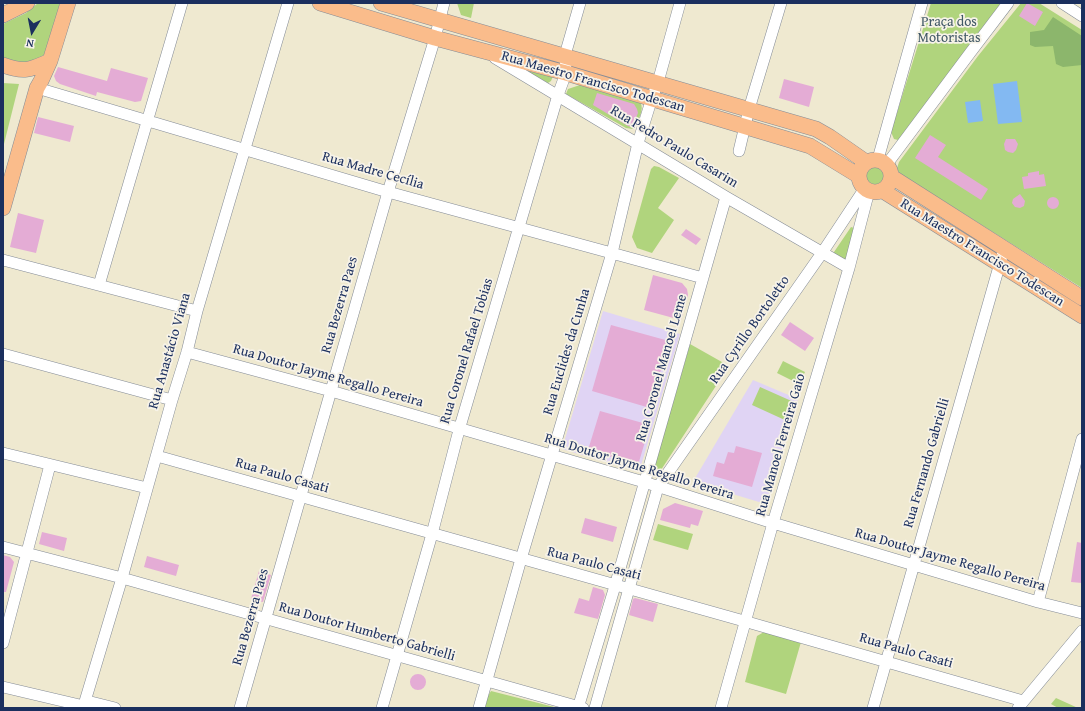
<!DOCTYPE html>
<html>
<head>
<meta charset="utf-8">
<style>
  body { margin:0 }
  #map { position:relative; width:1085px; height:711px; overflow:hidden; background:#efe9d0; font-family:"Gentium Book Plus",serif }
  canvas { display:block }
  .frame { position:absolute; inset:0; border:4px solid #1b2f5e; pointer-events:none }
  .north { position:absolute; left:12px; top:12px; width:40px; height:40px; -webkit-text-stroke:3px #f7f3e8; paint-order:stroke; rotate:190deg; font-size:11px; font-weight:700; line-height:16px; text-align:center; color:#1b2f5e }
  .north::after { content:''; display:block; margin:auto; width:14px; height:18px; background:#1b2f5e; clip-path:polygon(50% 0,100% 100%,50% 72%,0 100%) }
</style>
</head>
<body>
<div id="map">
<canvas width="1085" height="711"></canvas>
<div class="frame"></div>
<div class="north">N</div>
</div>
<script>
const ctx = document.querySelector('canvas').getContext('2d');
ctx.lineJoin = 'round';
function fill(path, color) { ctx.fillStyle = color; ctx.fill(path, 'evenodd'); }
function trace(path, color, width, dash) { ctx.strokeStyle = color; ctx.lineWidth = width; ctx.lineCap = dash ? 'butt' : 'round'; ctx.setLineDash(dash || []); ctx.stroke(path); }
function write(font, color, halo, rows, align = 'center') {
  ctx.font = font + ' "Gentium Book Plus",serif'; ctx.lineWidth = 3.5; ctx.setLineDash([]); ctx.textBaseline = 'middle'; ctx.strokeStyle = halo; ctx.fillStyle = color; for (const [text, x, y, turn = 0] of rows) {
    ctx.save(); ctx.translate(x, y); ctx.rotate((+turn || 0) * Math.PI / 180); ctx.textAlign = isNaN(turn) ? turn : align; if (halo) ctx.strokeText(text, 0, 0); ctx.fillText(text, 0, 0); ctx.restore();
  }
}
const built = new Path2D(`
  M603 311 680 334 640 469 636 471 562 449Z
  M753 380 798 399 770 496 766 501 759 502 696 483 694 480Z`);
const green = new Path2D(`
  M38 3H64L44 55C28 66 20 63 3 59V24L26 13Z
  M457 3H474L471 18 461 15Z
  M931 3H1001L898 140 894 139 891 132Z
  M1021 3H1039L1082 30V288L899 173 897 168 899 162 978 56Z
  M526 67 553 76 551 81 548 83 525 70Z
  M3 83 19 84 3 148Z
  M580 85 640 102C645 109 638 120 635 127L633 129 626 128 566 94 568 89Z
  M865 176a11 11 0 1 1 22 0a11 11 0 1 1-22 0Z
  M654 166 659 167 679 178 658 208 674 220 652 253 637 248 632 237 651 169Z
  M851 227 854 228 846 259 842 260 834 256V252Z
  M690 344 729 366 659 473 655 475 653 473 654 468Z
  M783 361 805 372 799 384 777 373Z
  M760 387 796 403 787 421 752 405Z
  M658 524 693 534 688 550 653 540Z
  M764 632 801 642 786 694 745 682 757 636Z
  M491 691 558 708H485L488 696Z
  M1056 698 1078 708H1058L1051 704Z`);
const forest = new Path2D(`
  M1053 17 1082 36V65L1063 67 1056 64 1053 46 1035 47 1030 45V32L1044 30Z`);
const water = new Path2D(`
  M1017 81 1022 122 998 124 993 84Z
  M980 100 983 121 968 123 965 102Z`);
const building = new Path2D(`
  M1027 3 1043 12 1035 26 1019 16Z
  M58 67 107 81 111 68 148 78 141 101 135 102 97 92 96 96 60 84 56 81 54 76Z
  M784 79 814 87 809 107 779 98Z
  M597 93 634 104 637 109 638 113 632 127 628 126 593 105Z
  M38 117 74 126 70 142 34 133Z
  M930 135 946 145 938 157 988 189 981 200 915 158Z
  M1006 139H1015L1018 144 1016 150 1013 153 1008 152 1005 150 1004 144Z
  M1039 171V175L1044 174 1046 186 1024 189 1022 177 1028 176V173Z
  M1020 194 1025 201 1024 206 1020 208 1015 207 1012 203 1013 199Z
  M1047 203a6 6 0 1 1 12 0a6 6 0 1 1-12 0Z
  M18 213 44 220 36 253 10 247Z
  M686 229 701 239 696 245 681 235Z
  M653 275 682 283 687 289 688 295 681 320 644 310Z
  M790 322 814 338 805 351 781 335Z
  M611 325 669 341 650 408 592 391Z
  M600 411 650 425 638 465 588 450Z
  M736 446 762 453 752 487 713 476 717 462 724 464 728 452 734 453Z
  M675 503 703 511 698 526 691 524 690 528 660 520 663 509Z
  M585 518 617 527 613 542 581 533Z
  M42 532 67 538 64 551 39 544Z
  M1077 542 1082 543V583L1071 582Z
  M3 555 10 557 14 562 6 592H3Z
  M147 556 179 565 176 576 144 567Z
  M259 571 271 575 263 602 251 599Z
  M593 587 603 590 605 595 598 619 574 613 579 598 589 601Z
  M635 598 658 604 653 622 629 615 633 599Z
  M410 682a8 8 0 1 1 16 0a8 8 0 1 1-16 0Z`);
const minor = new Path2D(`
  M1062 3 1082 16
  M495 58 726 197 849 268
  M37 88 388 192 703 278
  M739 151 749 109 781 3
  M878 159 922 3
  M887 164 970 53 1008 3
  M3 260 197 311
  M99 285 182 3
  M187 352 331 391 644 482 773 523 1038 602 1082 613
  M3 354 172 400
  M3 453 147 488
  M157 456C446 538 735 617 1023 701
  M3 547 122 578 583 708
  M1038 602 1082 439
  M3 643 50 465
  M3 687 84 706 91 702 115 708
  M83 708 122 578 172 400 187 352 197 311 288 3
  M240 708 388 192 435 38 444 3
  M382 708 432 534 459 430 558 95 566 73 565 55 580 3
  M479 708 521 559 612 253 638 143 652 98 658 82 680 3
  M578 708 615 586 726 197
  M595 708 658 487 822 253 865 188
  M721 708 773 523 849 268 869 191
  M873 708 1004 249
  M1018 708 1082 631`);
const major = new Path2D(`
  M320 3 435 38 566 73 810 146 859 176
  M381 3 816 129 830 137 866 162
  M3 15 27 3
  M3 65C24 73 30 70 50 61L68 3
  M859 176a16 16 0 1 1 32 0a16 16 0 1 1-32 0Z
  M892 177 1082 298
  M883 191 1082 316
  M3 208 37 88 41 81 50 61`);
const parkNames = [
  ["Praça dos",949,22],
  ["Motoristas",949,38]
];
const streetNames = [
  ["Rua Maestro Francisco Todescan",593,82,16],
  ["Rua Pedro Paulo Casarim",674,147,31],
  ["Rua Madre Cecília",373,171,16],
  ["Rua Maestro Francisco Todescan",982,253,32],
  ["Rua Bezerra Paes",340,305,-74],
  ["Rua Cyrillo Bortoletto",750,330,-55],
  ["Rua Anastácio Viana",170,351,-74],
  ["Rua Coronel Rafael Tobias",467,351,-73],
  ["Rua Euclides da Cunha",567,352,-73],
  ["Rua Coronel Manoel Leme",662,368,-74],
  ["Rua Doutor Jayme Regallo Pereira",328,376,16],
  ["Rua Manoel Ferreira Gaio",781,445,-74],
  ["Rua Fernando Gabrielli",927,463,-74],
  ["Rua Doutor Jayme Regallo Pereira",639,467,17],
  ["Rua Paulo Casati",282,476,16],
  ["Rua Doutor Jayme Regallo Pereira",950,560,16],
  ["Rua Paulo Casati",594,564,15],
  ["Rua Bezerra Paes",251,617,-74],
  ["Rua Doutor Humberto Gabrielli",367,632,16],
  ["Rua Paulo Casati",906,651,16]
];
fill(built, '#e0d4f4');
fill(green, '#b0d47d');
fill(forest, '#8cb66c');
fill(water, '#83b9f2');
fill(building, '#e4acd5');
trace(minor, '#858c97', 12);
trace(major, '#858c97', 16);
trace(minor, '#fff', 11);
trace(major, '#fabc8b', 15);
write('14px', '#405866', '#f7f3e8', parkNames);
write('14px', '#1b2f5e', '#f7f3e8', streetNames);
</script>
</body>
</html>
